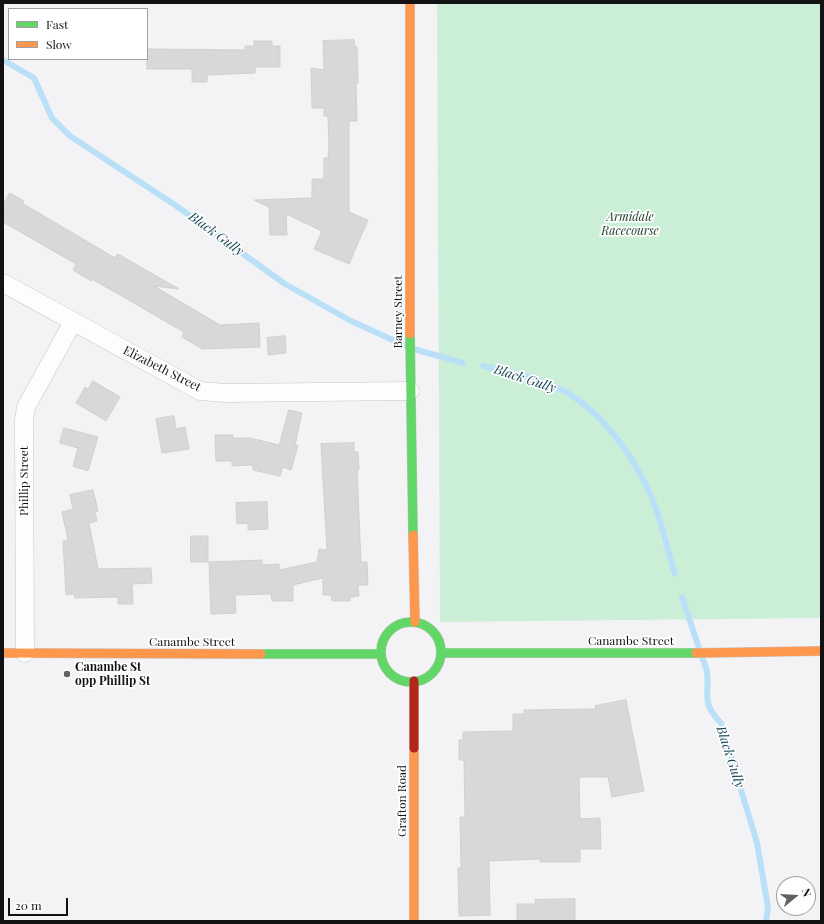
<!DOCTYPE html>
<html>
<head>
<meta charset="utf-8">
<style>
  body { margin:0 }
  #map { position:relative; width:824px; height:924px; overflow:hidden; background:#f3f3f5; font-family:"Playfair Display",serif }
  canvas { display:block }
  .frame { position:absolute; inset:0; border:4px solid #121113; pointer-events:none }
  .legend { position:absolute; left:8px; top:8px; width:140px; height:52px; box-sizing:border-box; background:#fff; border:1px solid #a0a0a1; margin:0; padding:5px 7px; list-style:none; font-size:12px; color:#121113 }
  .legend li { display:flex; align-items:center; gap:8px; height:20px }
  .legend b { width:20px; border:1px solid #a0a0a1 }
  .north { position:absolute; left:776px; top:876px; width:40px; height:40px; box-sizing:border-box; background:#fff; border:1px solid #a0a0a1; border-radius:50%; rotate:72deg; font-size:11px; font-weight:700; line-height:16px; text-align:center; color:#121113 }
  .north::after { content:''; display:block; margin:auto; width:14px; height:18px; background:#616062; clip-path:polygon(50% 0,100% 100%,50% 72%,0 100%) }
  .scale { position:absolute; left:8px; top:898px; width:60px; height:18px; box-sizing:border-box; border:2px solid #121113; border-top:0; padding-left:5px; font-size:12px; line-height:14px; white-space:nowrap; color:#121113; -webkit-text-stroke:3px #fff; paint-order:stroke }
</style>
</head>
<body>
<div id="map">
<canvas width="824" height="924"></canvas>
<div class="frame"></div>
<ul class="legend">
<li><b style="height:5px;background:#63d668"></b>Fast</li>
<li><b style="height:5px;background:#ff974d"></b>Slow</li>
</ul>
<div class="north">N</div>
<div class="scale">20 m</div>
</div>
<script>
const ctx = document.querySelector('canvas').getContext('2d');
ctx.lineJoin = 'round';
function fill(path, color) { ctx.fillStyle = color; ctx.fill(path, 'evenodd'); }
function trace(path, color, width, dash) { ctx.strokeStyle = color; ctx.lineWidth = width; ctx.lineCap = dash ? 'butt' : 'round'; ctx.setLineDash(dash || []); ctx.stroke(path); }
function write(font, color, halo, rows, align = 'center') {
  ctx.font = font + ' "Playfair Display",serif'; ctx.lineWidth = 3.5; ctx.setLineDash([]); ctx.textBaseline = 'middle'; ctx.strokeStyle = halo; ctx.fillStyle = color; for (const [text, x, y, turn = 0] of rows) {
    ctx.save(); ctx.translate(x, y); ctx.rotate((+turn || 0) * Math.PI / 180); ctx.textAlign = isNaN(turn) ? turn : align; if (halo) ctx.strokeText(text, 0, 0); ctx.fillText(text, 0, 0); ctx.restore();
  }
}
const green = new Path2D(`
  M437 3H821V618L440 622Z`);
const stream = new Path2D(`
  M3 60 34 78 52 118 70 136 175 205 285 284 351 321 406 346
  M414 349 463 363
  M483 366C510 372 539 378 564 391 604 413 634 457 652 498 662 522 667 549 675 574
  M682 597 699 648
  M702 657C704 662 706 667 707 672 710 696 700 701 721 723L757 843 768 907 766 921`);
const building = new Path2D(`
  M354 40 355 47H357L358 83H356L357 121H349V212L368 220 349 264 314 249 322 231 286 214 287 235H270L269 207 254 200 312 198V179H324V158H328L329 148 328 116H324V108H312L311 68 324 70 323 41Z
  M254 41H272V46H280V67H255V73L207 75V82H192V69H147V49L245 50V46H254Z
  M10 193 24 201 22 203 115 258 118 254 179 289 154 286 220 325 259 323 260 347 202 349 182 337 184 332 92 279 91 281 73 270 76 264 3 222V205Z
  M285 336 286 353 268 355 267 338Z
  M93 381 120 397 106 421 76 403 85 387 88 389Z
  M289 410 302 413 295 445H298L291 470 283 467 280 476 253 470V465L232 466V461H216L215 435H233V438H250L279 445Z
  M174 416 176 429 185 427 189 449 162 453 156 419Z
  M64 428 98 437 88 471 73 466 78 448 60 443Z
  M354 443V452H358L359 470H357L361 562H367L368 585H358L359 596 350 597V601H332L331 595H323V578L293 585V601H272L271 594 235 595 236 613 211 614 209 562 262 560V565L279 564V570L317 562 319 549 327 550 321 444Z
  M93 490 98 511 95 512 97 521 89 523 98 569 151 568 152 583 132 584 133 604H118V597L75 598 74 594 66 595 63 541 68 540 62 512 73 509 70 495Z
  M267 502 268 529 248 530V523L237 524 236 503Z
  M191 536H208V562H191Z
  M626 700 644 791 612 797 608 777H579L580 819 600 818 601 849H580V862H540V859L489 861 490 915 459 916 458 868H461L460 817H465L464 760H459V740H463V732L513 731V714H524V710L596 709 595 706Z
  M575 899V921L517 920V904H536L535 900Z`);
const street = new Path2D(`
  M3 283 200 391 226 393 410 391
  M25 653 24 420 26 407 73 322`);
const fast = new Path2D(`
  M410 334 413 535
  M381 652a30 30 0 1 1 60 0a30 30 0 1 1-60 0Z
  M441 653H696
  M261 654H381`);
const slow = new Path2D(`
  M410 3V334
  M413 535 415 622
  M3 653 261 654
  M696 653 821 651
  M414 748V921`);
const jam = new Path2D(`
  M414 681V748`);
const markers = [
  [67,674,4,"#616062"]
];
const parkNames = [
  ["Armidale",630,217],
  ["Racecourse",630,231]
];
const streetNames = [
  ["Barney Street",398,312,-90],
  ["Elizabeth Street",162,369,27],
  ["Phillip Street",24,481,-90],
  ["Canambe Street",631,641],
  ["Canambe Street",192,642],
  ["Grafton Road",402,801,-90]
];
const poiNames = [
  ["Canambe St",75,667],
  ["opp Phillip St",75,681]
];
const waterNames = [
  ["Black Gully",216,234,36],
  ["Black Gully",525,379,18],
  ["Black Gully",730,757,72]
];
fill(green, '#cbefd6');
trace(stream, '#bae0f7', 6);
fill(building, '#d8d8d9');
trace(building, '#d0cfd0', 1);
trace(street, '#c6c6c8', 19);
trace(fast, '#c6c6c8', 10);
trace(slow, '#c6c6c8', 10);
trace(jam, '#c6c6c8', 10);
trace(street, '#fdfdfe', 18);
trace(fast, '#63d668', 9);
trace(slow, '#ff974d', 9);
trace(jam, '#b3261e', 9);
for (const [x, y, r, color] of markers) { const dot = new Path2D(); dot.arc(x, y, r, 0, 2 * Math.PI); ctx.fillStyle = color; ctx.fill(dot); trace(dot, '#fff', 1.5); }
write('italic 12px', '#1c4028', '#fff', parkNames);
write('12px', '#121113', '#fff', streetNames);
write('bold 12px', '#121113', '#fff', poiNames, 'left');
write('italic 13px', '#174258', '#fff', waterNames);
</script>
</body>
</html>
